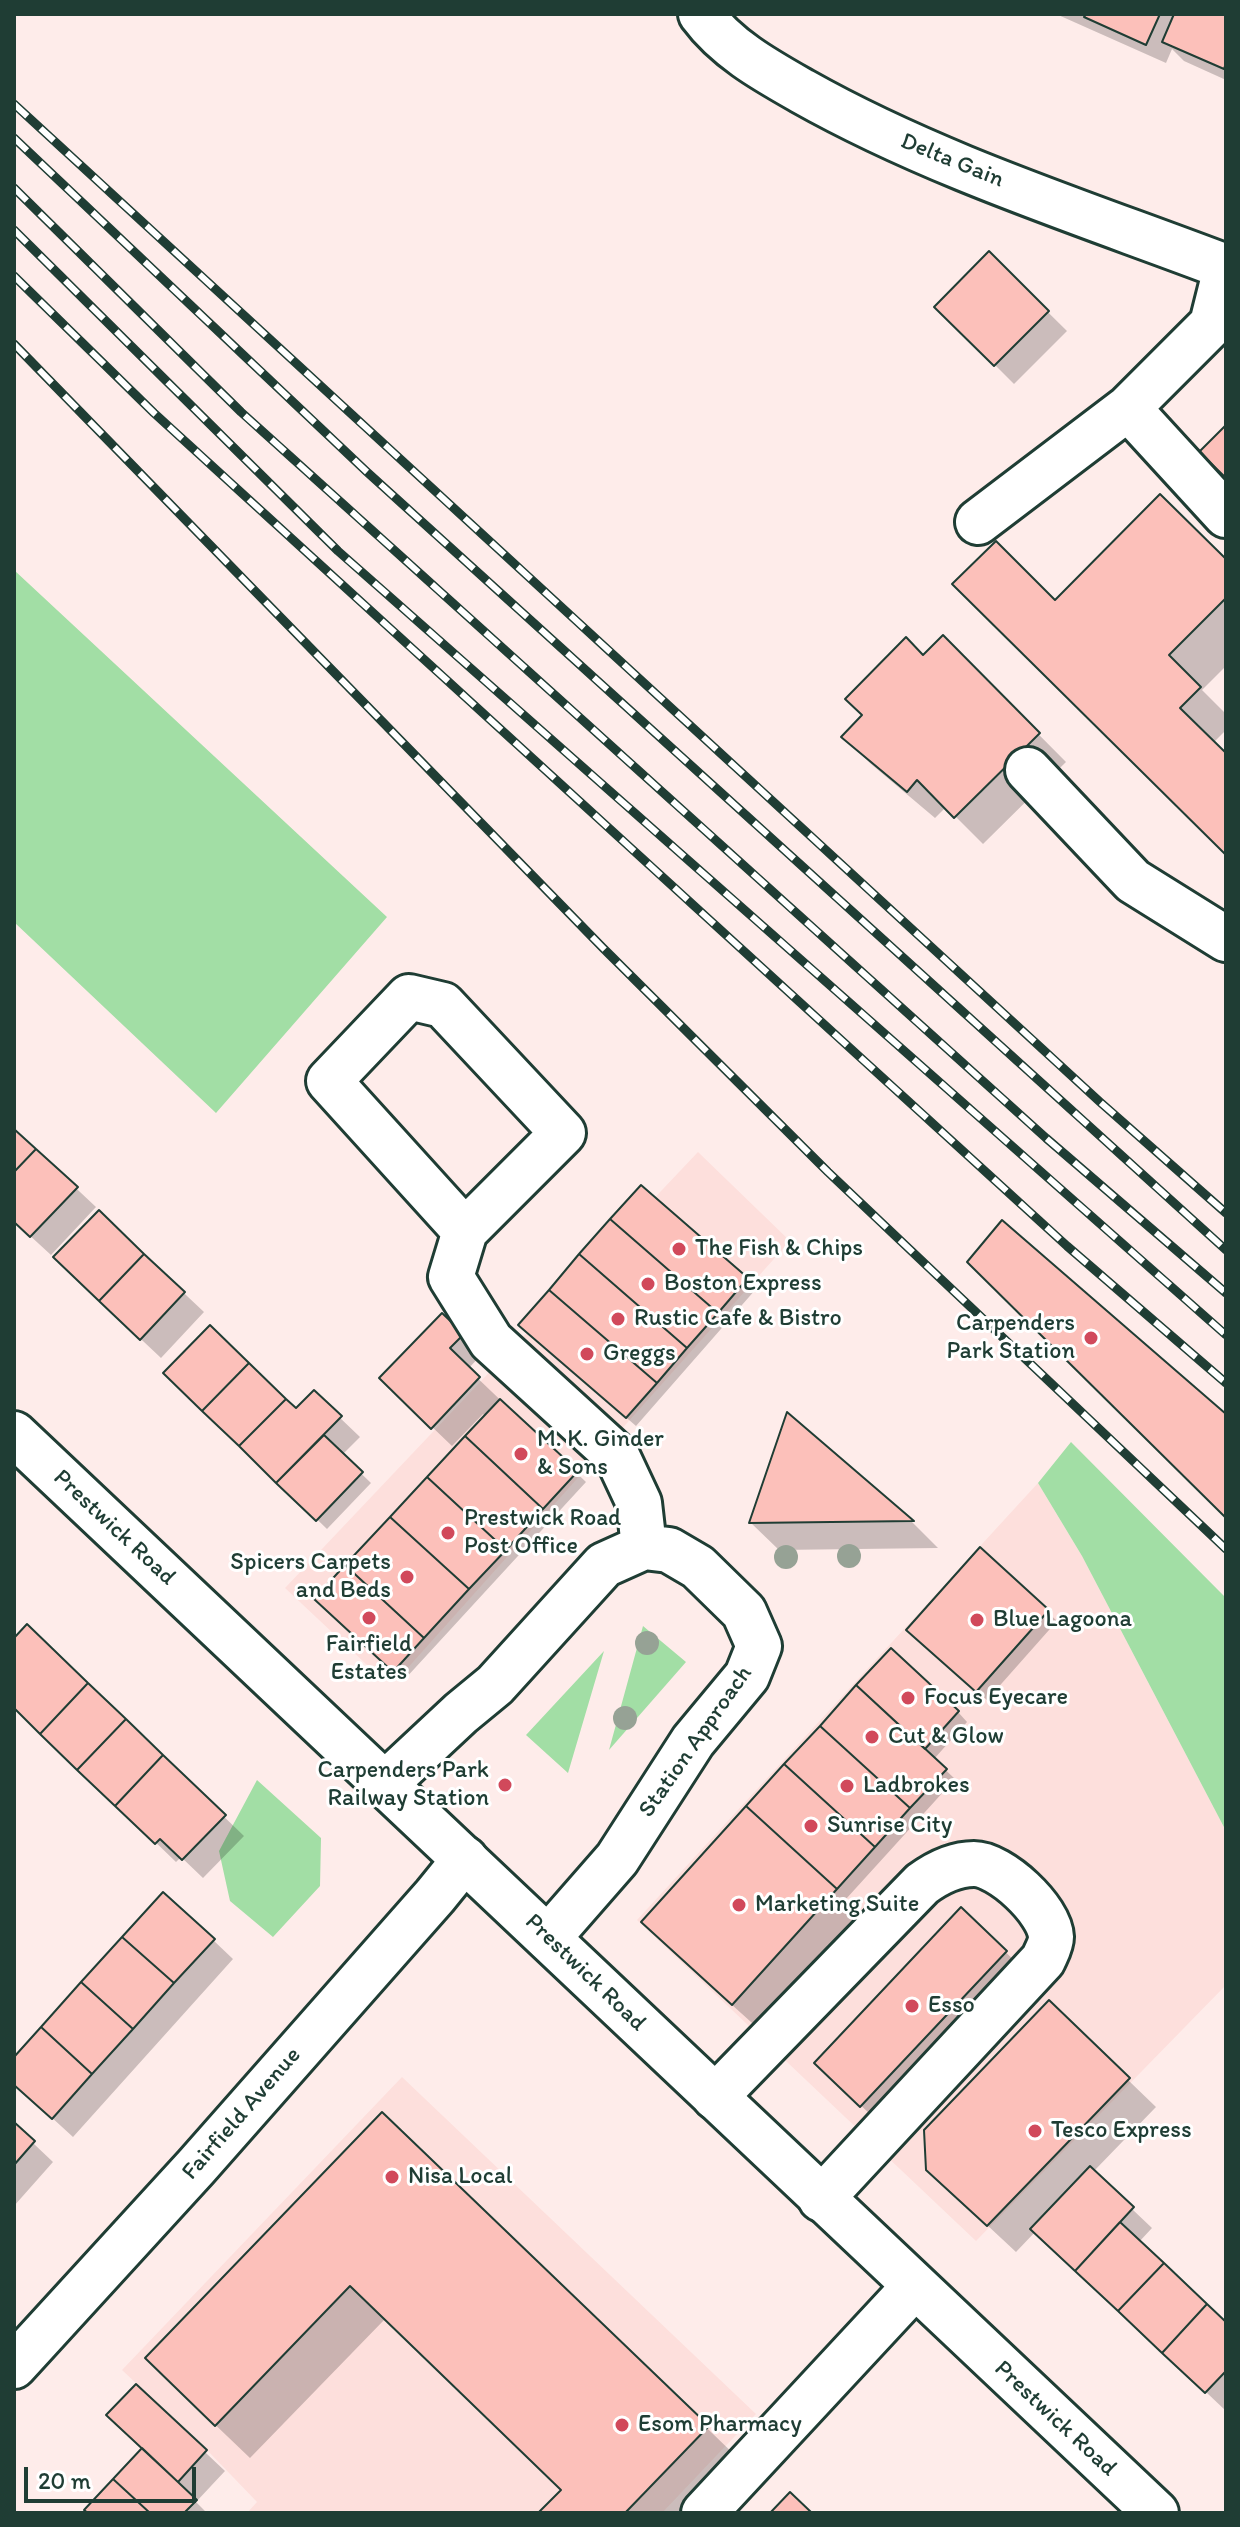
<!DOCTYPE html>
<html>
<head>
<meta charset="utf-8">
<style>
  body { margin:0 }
  #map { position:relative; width:1240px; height:2527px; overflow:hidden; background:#feecea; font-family:Itim,sans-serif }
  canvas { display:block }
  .frame { position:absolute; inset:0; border:16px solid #1f3d34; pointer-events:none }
  .scale { position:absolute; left:24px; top:2467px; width:172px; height:36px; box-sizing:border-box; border:4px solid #1f3d34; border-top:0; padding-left:10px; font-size:24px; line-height:28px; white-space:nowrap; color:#1f3d34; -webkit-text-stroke:6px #fff; paint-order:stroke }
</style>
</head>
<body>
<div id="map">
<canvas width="1240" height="2527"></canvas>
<div class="frame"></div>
<div class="scale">20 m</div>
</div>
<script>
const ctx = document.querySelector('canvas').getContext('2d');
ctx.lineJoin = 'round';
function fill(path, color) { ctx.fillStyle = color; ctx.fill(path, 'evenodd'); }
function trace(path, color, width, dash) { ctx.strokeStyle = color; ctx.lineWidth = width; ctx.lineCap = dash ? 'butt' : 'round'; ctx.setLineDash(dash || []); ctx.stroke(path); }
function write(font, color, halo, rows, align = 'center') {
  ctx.font = font + ' Itim,sans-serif'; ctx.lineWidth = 6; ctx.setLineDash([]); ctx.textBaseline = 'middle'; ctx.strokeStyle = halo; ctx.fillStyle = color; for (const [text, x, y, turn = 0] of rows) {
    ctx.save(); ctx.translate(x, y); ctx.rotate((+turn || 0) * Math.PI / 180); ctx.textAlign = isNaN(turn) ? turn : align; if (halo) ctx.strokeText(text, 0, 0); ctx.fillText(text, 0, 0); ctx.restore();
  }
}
const built = new Path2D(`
  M698 1152 790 1241 405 1671 383 1680 285 1588Z
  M1038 1483 1082 1556 1226 1831V1985L976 2241 637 1920Z
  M402 2077 756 2414 662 2513H247L257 2502 207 2450 122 2370Z`);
const green = new Path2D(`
  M14 570 387 917 216 1113 14 922Z
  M1071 1442 1226 1598V1831L1082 1556 1038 1483Z
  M643 1626 686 1662 609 1750Z
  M604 1651 568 1773 526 1735Z
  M257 1780 321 1838 320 1886 273 1937 230 1901 219 1851Z`);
const shadow = new Path2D(`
  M1056 14H1226V80L1184 61 1172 49 1166 63Z
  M989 254 1067 331 1014 384 937 307Z
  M1226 562V666L1202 690 1226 714V730L1213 743 1226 756V853L1055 603Z
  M943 638 1066 762 983 844 946 807 935 818 871 764 843 737Z
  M14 1130 96 1207 51 1255 14 1221Z
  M641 1187 756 1289 636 1426 530 1334Z
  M99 1213 204 1312 161 1358 75 1277Z
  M442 1316 482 1354 468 1369 586 1482 404 1680 326 1609 486 1417 483 1414 452 1446 381 1378Z
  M166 1373 296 1411 314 1393 360 1437 342 1455 371 1483 327 1529Z
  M788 1416 912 1522 938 1548 779 1550 751 1523Z
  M980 1550 1057 1621 987 1700 918 1639Z
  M27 1627 244 1836 203 1878 181 1857 176 1862 14 1706V1640Z
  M958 1712 967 1722 934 1759 955 1779 846 1899 863 1918 761 2031 671 1950Z
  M961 1910 1016 1962 871 2115 816 2063Z
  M213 1940 233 1959 73 2137 14 2083V2060Z
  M1128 2080 1156 2107 1093 2172 1152 2228 1139 2242 1226 2325V2411L1036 2231 1016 2252 957 2197Z
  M382 2114 742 2462 692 2513H541L563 2490 385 2319 250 2458 181 2392Z
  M14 2125 53 2162 14 2206Z
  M136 2387 225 2471 196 2502 205 2511 203 2513H84L144 2449Z`);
const building = new Path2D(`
  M1086 14H1160L1146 45 1084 17Z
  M1174 14H1226V63L1224 69 1162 42Z
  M989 251 1049 311 994 366 934 307Z
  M1226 425V478L1199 452Z
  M1160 494 1226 559V598L1169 655 1201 687 1180 708 1226 753V855L952 584 996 541 1055 600Z
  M943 635 1040 733 954 818 917 780 907 792 841 737 862 715 845 699 906 637 923 655Z
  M14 1129 36 1149 14 1172Z
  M36 1149 78 1187 30 1237 14 1222V1172Z
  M641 1185 748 1278 718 1313 610 1219Z
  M99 1210 144 1254 99 1301 53 1257Z
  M610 1219 718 1313 687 1348 579 1254Z
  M1002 1220 1226 1414V1518L967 1262Z
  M144 1254 185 1292 140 1340 99 1301Z
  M579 1254 687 1348 657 1383 549 1290Z
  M549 1290 657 1383 626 1418 518 1325Z
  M442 1313 464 1334 450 1348 480 1377 431 1429 379 1378Z
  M210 1325 249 1363 202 1411 163 1373Z
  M249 1363 286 1399 239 1446 202 1411Z
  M314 1390 342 1416 276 1483 239 1446 286 1399 296 1408Z
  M500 1399 578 1471 543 1509 465 1436Z
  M787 1412 914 1521 749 1523Z
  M324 1435 363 1472 316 1521 276 1483Z
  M465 1436 543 1509 506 1550 427 1477Z
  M427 1477 506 1550 469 1589 390 1517Z
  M390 1517 469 1589 424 1638 345 1565Z
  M980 1547 1049 1610 976 1692 906 1630Z
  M345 1565 424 1638 393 1672 314 1599Z
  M27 1624 88 1683 40 1734 14 1708V1638Z
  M891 1648 959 1711 925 1749 856 1685Z
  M88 1683 126 1719 77 1770 40 1734Z
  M856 1685 947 1769 910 1808 820 1726Z
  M126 1719 163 1755 115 1806 77 1770Z
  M820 1726 910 1808 875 1847 784 1764Z
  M163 1755 226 1815 182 1860 160 1839 155 1844 115 1806Z
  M784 1764 875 1847 837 1889 746 1806Z
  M746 1806 837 1889 732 2005 641 1922Z
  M163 1892 215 1939 174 1983 122 1937Z
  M961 1907 1007 1951 860 2107 814 2063Z
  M122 1937 174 1983 133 2029 81 1982Z
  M81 1982 133 2029 92 2074 41 2027Z
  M1049 2000 1130 2078 987 2226 926 2170 924 2130Z
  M41 2027 92 2074 52 2119 14 2085V2057Z
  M382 2112 709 2426 625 2513H538L561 2490 350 2286 215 2426 145 2358Z
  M14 2122 35 2141 14 2165Z
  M1090 2166 1134 2207 1075 2271 1030 2229Z
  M1120 2222 1164 2263 1118 2311 1075 2271Z
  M1164 2263 1207 2304 1162 2353 1118 2311Z
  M1207 2304 1226 2322V2371L1205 2393 1162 2353Z
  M136 2384 207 2450 178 2482 106 2415Z
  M142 2448 197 2500 184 2513H150L113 2479Z
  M113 2479 150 2513H88L84 2510Z
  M790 2492 812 2513H770Z`);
const minor = new Path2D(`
  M701 14C727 49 765 70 802 91 935 166 1084 213 1226 267
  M1128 408 1226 515
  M978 522 1128 408 1212 324 1226 268
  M1028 770 1133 881 1226 939
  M465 1231 563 1133 443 1005 409 997 329 1081 465 1231 451 1277 491 1341 617 1456 639 1503 644 1547
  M385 1784 461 1713 495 1685 604 1565 644 1547 669 1550 698 1567 744 1612 759 1646 747 1676 693 1741 617 1859 548 1938
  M715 2097 922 1884C937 1873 954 1864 974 1864 1000 1864 1050 1910 1051 1937 1051 1945 1046 1953 1043 1960L821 2199
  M14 2366 196 2167 435 1896 465 1859
  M704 2513 914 2287`);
const major = new Path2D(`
  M14 1434 1156 2513`);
const rail = new Path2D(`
  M14 104 1100 1102 1226 1213
  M14 138 367 472 1226 1250
  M14 188 241 412 1046 1138 1226 1293
  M14 230 338 551 1226 1335
  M14 276 154 413 1067 1246 1226 1383
  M14 344 603 948 828 1172 1226 1549`);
const trees = [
  [849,1556],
  [786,1557],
  [647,1643],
  [625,1718]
];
const markers = [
  [679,1249,8,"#d1495b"],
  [648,1284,8,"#d1495b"],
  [618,1319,8,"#d1495b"],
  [1091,1338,8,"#d1495b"],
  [587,1354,8,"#d1495b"],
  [521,1454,8,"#d1495b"],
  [448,1533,8,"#d1495b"],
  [407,1577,8,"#d1495b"],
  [369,1618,8,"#d1495b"],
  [977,1620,8,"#d1495b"],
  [908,1698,8,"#d1495b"],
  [872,1737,8,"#d1495b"],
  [505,1785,8,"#d1495b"],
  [847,1786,8,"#d1495b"],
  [811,1826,8,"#d1495b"],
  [739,1905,8,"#d1495b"],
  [912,2006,8,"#d1495b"],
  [1035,2131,8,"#d1495b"],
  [392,2177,8,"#d1495b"],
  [622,2425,8,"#d1495b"]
];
const streetNames = [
  ["Delta Gain",952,161,22],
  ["Prestwick Road",114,1528,43],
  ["Station Approach",696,1742,-55],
  ["Prestwick Road",585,1973,44],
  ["Fairfield Avenue",242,2114,-49],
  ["Prestwick Road",1055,2419,43]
];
const poiNames = [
  ["The Fish & Chips",695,1249],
  ["Boston Express",664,1284],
  ["Rustic Cafe & Bistro",634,1319],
  ["Carpenders",1075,1324,"right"],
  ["Park Station",1075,1352,"right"],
  ["Greggs",603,1354],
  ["M. K. Ginder",537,1440],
  ["& Sons",537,1468],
  ["Prestwick Road",464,1519],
  ["Post Office",464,1547],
  ["Spicers Carpets",391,1563,"right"],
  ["and Beds",391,1591,"right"],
  ["Blue Lagoona",993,1620],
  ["Fairfield",369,1645,"center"],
  ["Estates",369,1673,"center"],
  ["Focus Eyecare",924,1698],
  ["Cut & Glow",888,1737],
  ["Carpenders Park",489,1771,"right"],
  ["Railway Station",489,1799,"right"],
  ["Ladbrokes",863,1786],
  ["Sunrise City",827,1826],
  ["Marketing Suite",755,1905],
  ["Esso",928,2006],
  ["Tesco Express",1051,2131],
  ["Nisa Local",408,2177],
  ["Esom Pharmacy",638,2425]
];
fill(built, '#fddfdc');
fill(green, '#a2dea5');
fill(shadow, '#0003');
fill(building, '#fcc0ba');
trace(building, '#1f3d34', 2);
trace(minor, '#1f3d34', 50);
trace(major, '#1f3d34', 50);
trace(minor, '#fff', 44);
trace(major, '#fff', 44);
trace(rail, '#1f3d34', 9);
trace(rail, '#fff', 6, [18]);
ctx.fillStyle = '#96a295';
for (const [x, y] of trees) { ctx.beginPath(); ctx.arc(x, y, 12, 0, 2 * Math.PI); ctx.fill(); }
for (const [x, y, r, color] of markers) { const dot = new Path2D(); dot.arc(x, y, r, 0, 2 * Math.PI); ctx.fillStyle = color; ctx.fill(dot); trace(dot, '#fff', 3); }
write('24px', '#1f3d34', '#fff', streetNames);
write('24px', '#1f3d34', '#fff', poiNames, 'left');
</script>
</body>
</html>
